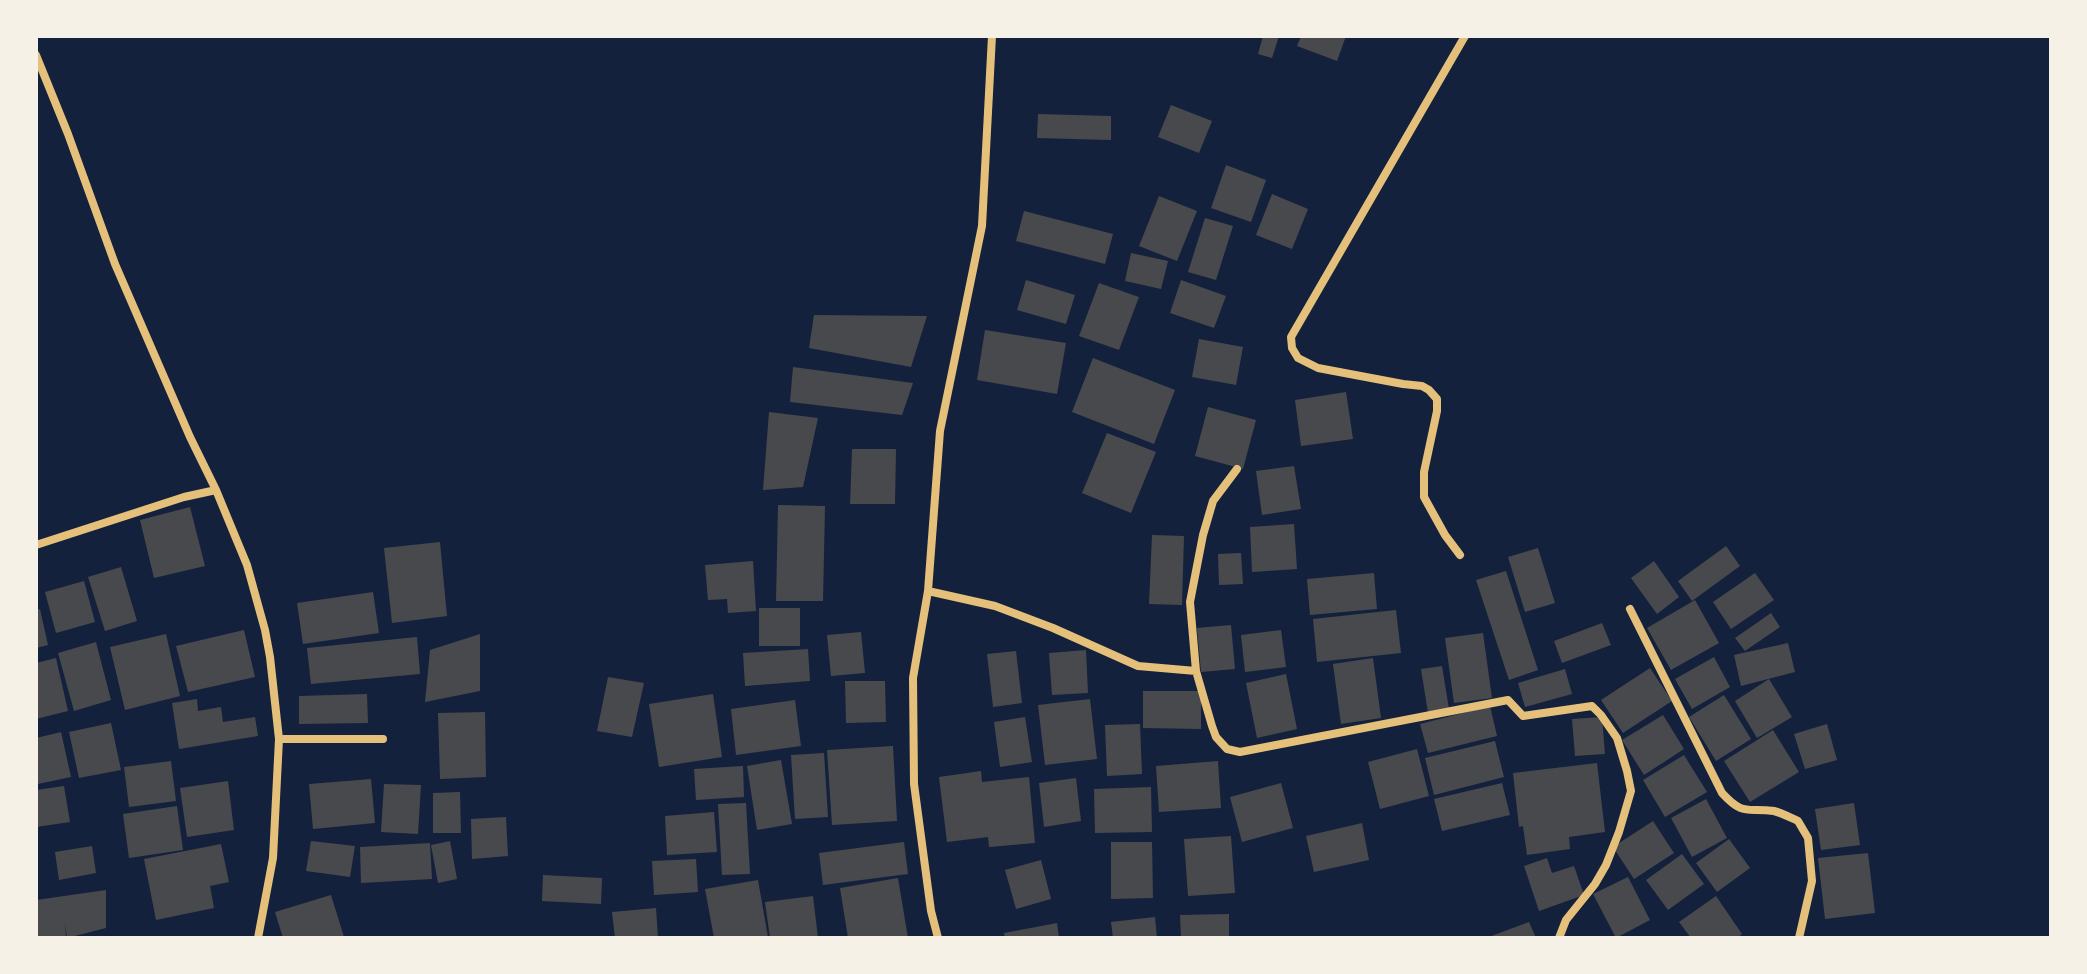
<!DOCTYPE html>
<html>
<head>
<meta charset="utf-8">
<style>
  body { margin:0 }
  #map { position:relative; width:2087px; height:974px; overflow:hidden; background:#14213d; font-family:"Alegreya Sans",sans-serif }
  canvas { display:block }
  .frame { position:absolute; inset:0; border:38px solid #f6f1e7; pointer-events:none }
</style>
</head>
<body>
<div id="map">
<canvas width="2087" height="974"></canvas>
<div class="frame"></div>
</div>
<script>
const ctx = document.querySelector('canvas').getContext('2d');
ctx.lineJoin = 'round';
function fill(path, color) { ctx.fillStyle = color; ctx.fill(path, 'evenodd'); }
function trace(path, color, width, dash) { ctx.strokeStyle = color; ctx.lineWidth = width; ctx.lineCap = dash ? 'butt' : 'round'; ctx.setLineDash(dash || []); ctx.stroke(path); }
const building = new Path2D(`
  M1263 36H1279L1272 58 1258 54Z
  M1301 36H1346L1337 61 1297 46Z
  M1171 105 1212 121 1199 153 1158 137Z
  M1038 114 1111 116V140L1037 138Z
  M1226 165 1266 180 1251 222 1211 208Z
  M1272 194 1308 209 1292 249 1256 235Z
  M1159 196 1197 211 1177 261 1139 246Z
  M1024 211 1113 234 1105 264 1016 241Z
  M1205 218 1233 226 1216 280 1188 272Z
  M1131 253 1168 261 1161 289 1125 281Z
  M1026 280 1075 295 1066 324 1017 310Z
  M1181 280 1226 296 1214 328 1170 313Z
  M1099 283 1139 297 1119 350 1079 336Z
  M814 315 927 316 911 367 809 348Z
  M985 330 1066 343 1057 394 977 380Z
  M1199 339 1243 347 1236 385 1192 377Z
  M1093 358 1175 390 1154 444 1072 412Z
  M793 367 913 383 902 415 790 402Z
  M1346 392 1353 439 1301 446 1295 400Z
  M1208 407 1256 420 1243 469 1195 456Z
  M769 412 818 418 803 487 763 490Z
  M1107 433 1156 452 1131 513 1082 493Z
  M852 449H896L895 504H850Z
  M1294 466 1301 509 1262 515 1256 471Z
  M778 505 825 506 823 601H776Z
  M190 507 205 566 154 578 140 520Z
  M1294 524 1297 569 1252 572 1250 527Z
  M1152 535 1184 536 1182 605 1149 604Z
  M440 542 447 616 392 623 384 548Z
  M1726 546 1740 566 1692 601 1678 581Z
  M1538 548 1555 603 1525 612 1508 557Z
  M1241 553 1243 584 1219 585 1218 554Z
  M753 561 756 611 728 613 727 599 708 600 705 565Z
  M1654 561 1679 597 1657 614 1631 578Z
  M121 567 137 621 105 631 88 577Z
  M1506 571 1538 670 1509 680 1476 580Z
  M1374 573 1377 609 1310 615 1307 579Z
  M1755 573 1774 600 1731 629 1713 602Z
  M84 581 95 622 56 633 45 592Z
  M373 592 379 633 303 644 297 603Z
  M1695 600 1719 643 1671 670 1647 628Z
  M759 608H800V646H759Z
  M40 609 48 645 36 648V610Z
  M1396 610 1401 653 1317 662 1313 619Z
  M1771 613 1780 627 1745 651 1735 638Z
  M1602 623 1611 645 1562 663 1554 641Z
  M1231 625 1235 669 1201 672 1197 628Z
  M244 630 255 677 188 692 176 646Z
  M1281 630 1286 667 1245 672 1241 635Z
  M861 632 865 673 831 676 827 635Z
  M1483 633 1492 698 1454 703 1445 638Z
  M166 634 180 696 125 710 110 647Z
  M480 634V691L425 702 430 650Z
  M417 637 420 674 311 684 307 648Z
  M96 642 111 700 74 711 58 653Z
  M1788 643 1795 672 1741 686 1734 655Z
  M808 649 810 681 745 686 743 653Z
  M1086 650 1088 693 1052 695 1049 653Z
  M1016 651 1022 703 993 707 987 654Z
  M1714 657 1730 687 1692 709 1675 679Z
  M56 658 68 711 36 719V663Z
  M1373 658 1381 718 1341 724 1333 664Z
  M1442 666 1449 709 1428 713 1421 669Z
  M1650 668 1672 701 1623 733 1601 700Z
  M1565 669 1572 694 1525 707 1518 683Z
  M1286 674 1297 729 1257 738 1246 683Z
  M608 677 644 683 632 737 597 731Z
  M1769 679 1792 717 1757 738 1735 701Z
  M845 681H885L886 722 846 723Z
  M1143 691H1201V729L1143 728Z
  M367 694 368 723 299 724V696Z
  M713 694 722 757 659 767 649 704Z
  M1724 695 1751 739 1716 761 1689 717Z
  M197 699 198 711 221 707 223 722 255 717 258 736 179 749 172 703Z
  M1090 699 1097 759 1045 765 1038 705Z
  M795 700 801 746 736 755 731 709Z
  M1490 706 1497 736 1428 753 1420 724Z
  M485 712 486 777 440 779 438 713Z
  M1663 715 1684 749 1644 775 1622 740Z
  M1025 717 1032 762 1000 767 994 722Z
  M1602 717 1605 754 1575 756 1572 719Z
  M111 723 121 770 79 778 69 732Z
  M1140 724 1142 774 1107 776 1105 725Z
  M1827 724 1837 760 1805 769 1794 734Z
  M1773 730 1799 772 1750 802 1724 761Z
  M61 732 71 777 38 784 36 738Z
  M1495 741 1504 777 1434 795 1425 758Z
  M893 746 897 821 832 825 827 750Z
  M1417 749 1429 796 1380 809 1368 762Z
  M824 753 828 817 795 819 791 755Z
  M1684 755 1707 792 1665 817 1643 780Z
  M781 760 792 824 757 830 747 766Z
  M171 761 176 801 129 807 124 767Z
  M1218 761 1221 808 1159 812 1156 766Z
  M1597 763 1605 832 1569 837 1570 849 1527 855 1523 826 1519 827 1513 773Z
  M743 766 744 797 696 800 694 769Z
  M981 771 982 782 1029 777 1035 843 989 847 988 837 947 842 939 777Z
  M1076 778 1081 821 1044 827 1039 783Z
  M371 779 375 823 313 829 309 784Z
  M228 781 234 830 187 837 180 788Z
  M1281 783 1293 828 1242 842 1230 797Z
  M1502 783 1510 815 1442 831 1434 799Z
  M384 784 421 785 418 834 381 832Z
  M64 786 70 822 36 827V790Z
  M1151 787 1152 832 1095 833 1094 789Z
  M460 792 461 833H433V793Z
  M1706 799 1727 838 1692 857 1671 818Z
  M746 803 750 874 722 875 718 804Z
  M1854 803 1860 845 1821 850 1815 809Z
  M177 806 183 850 129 858 123 814Z
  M714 812 717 852 667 855 665 816Z
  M506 817 508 856 472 859 471 819Z
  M1653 821 1674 853 1634 879 1613 847Z
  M1362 823 1369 860 1314 872 1306 836Z
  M1231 836 1235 893 1188 896 1184 839Z
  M1729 839 1750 868 1717 892 1696 863Z
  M311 841 355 846 350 877 306 871Z
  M450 841 457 879 438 883 431 845Z
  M904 842 908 874 823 885 819 853Z
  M1111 842H1152L1153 898 1111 899Z
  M430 843 432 879 361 883 360 847Z
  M221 844 229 882 210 886 214 908 156 920 144 859Z
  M92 846 96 873 59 880 55 852Z
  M1868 853 1875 913 1825 919 1818 858Z
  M1682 854 1704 884 1668 910 1646 880Z
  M1547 858 1552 873 1574 866 1584 895 1539 911 1524 866Z
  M696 859 698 892 654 895 652 861Z
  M1041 860 1051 899 1016 909 1005 870Z
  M543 875 602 878 601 904 542 901Z
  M1628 877 1650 920 1616 938 1593 894Z
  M898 878 908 938H848L840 888Z
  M758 880 768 937 714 938 705 889Z
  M106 890V928L67 938 65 923 66 938H36V900Z
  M331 895 344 937 283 938 275 912Z
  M813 896 818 938H770L765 902Z
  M1716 896 1742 934 1737 938H1691L1679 922Z
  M656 908 658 938H615L612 912Z
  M1229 914V938H1181L1180 915Z
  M1155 917 1157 938H1113L1111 922Z
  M1529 922 1536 938H1486Z
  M1057 923 1059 938H1005L1004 933Z`);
const minor = new Path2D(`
  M36 55 68 134 115 264 190 437 216 490 247 565 265 630 270 657 279 739 273 858 258 938
  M1237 469 1213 501 1203 535 1190 602 1196 671 1212 726 1216 737 1227 749 1240 752 1508 700 1523 716 1592 706 1601 715 1617 738 1627 771 1631 791 1619 832 1606 865 1595 884 1566 920 1559 938
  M36 545 184 497 216 490
  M1460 555 1445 535 1424 497V472L1437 411V399L1429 390 1422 386 1403 384 1318 368 1298 358 1292 348 1291 337 1465 36
  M928 591 995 606 1053 628 1138 666 1196 671
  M1630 609 1722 793C1744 817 1747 807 1774 811 1782 813 1791 818 1798 821L1808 838 1812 881 1799 938
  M279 739H383
  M938 938 931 911 914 784 913 678 928 591 940 431 982 226 992 36`);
fill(building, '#48494c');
trace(minor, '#e5c07b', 8);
</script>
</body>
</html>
